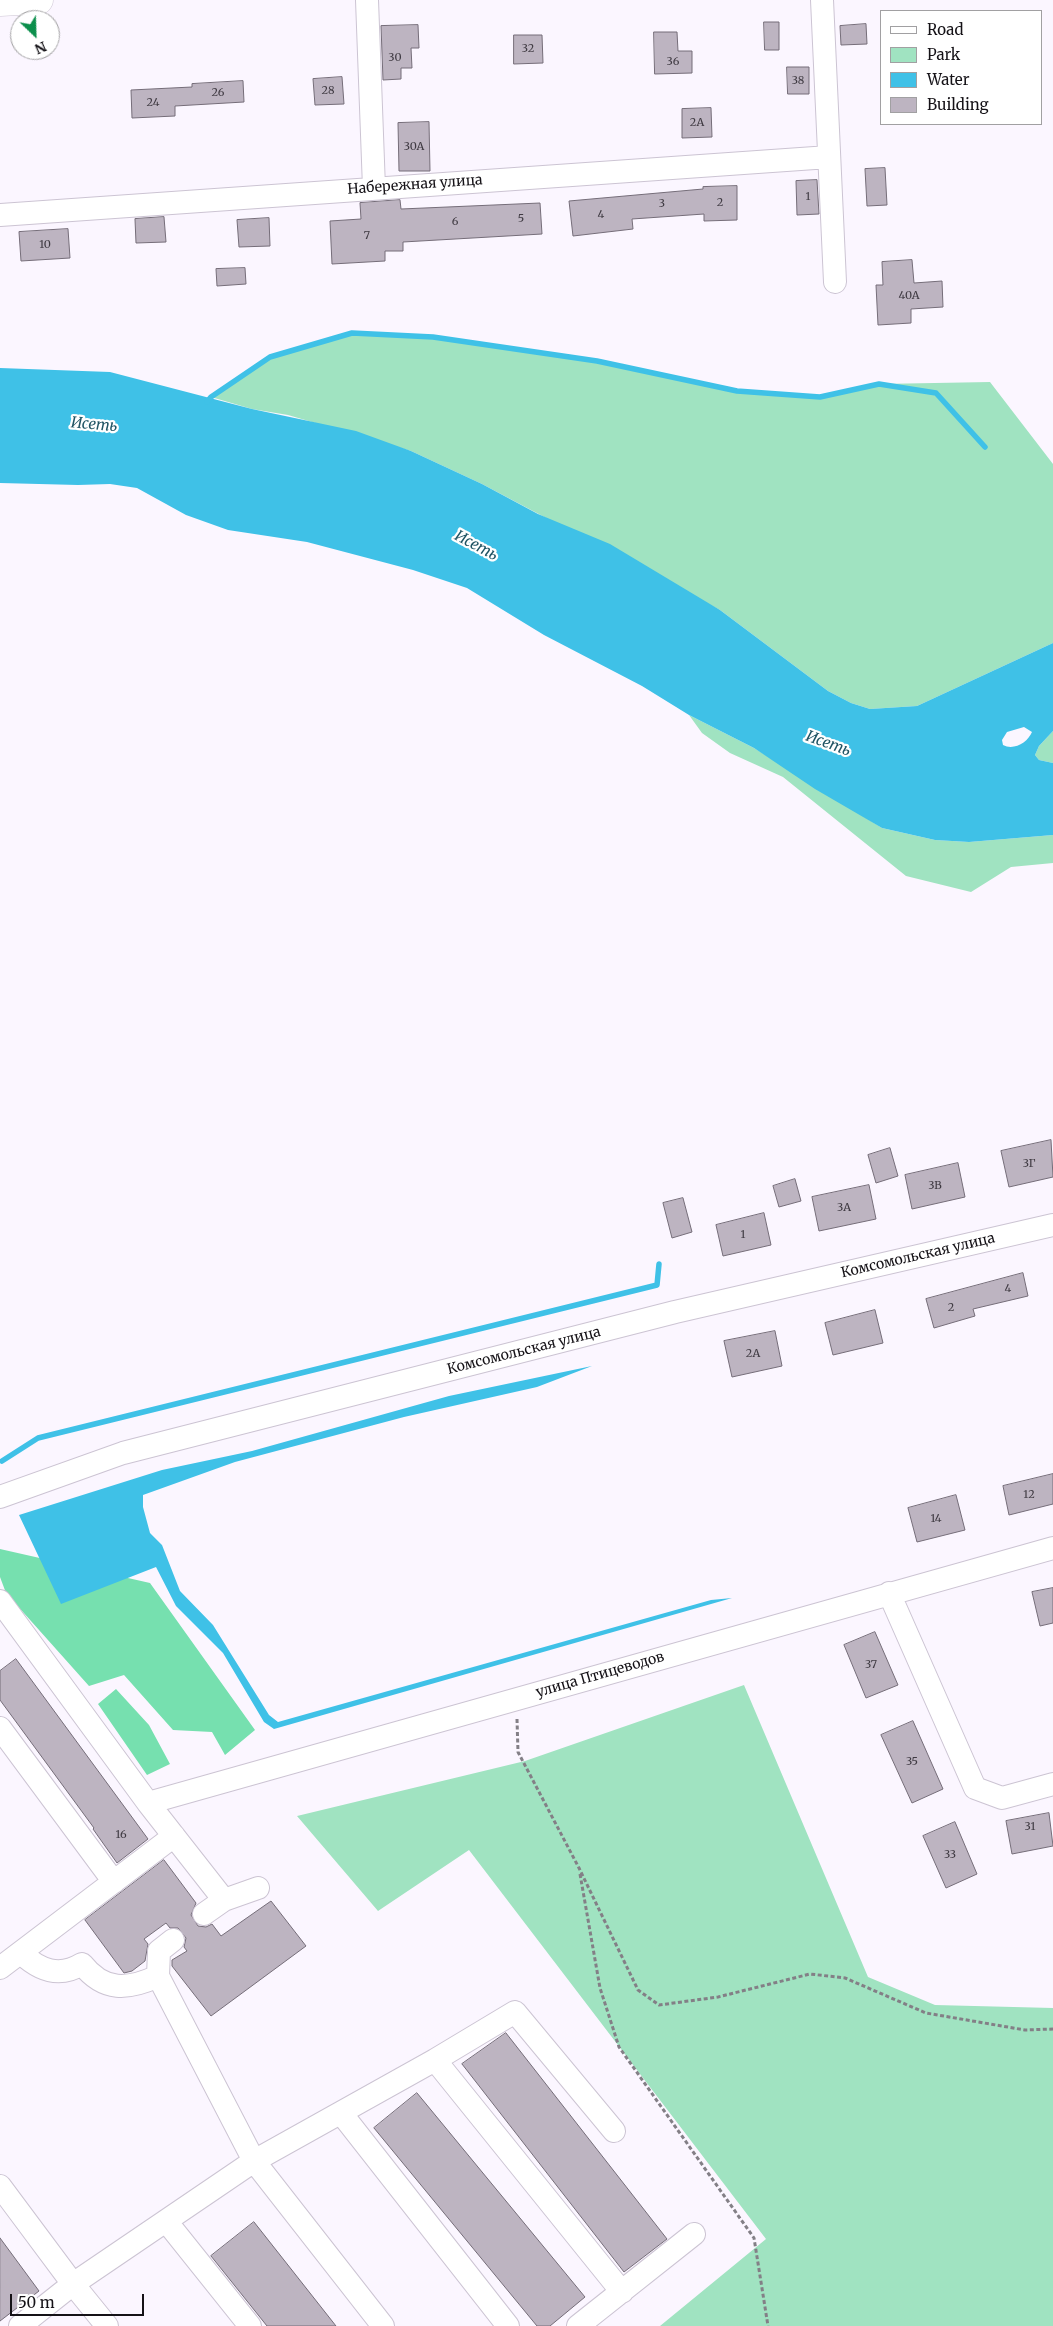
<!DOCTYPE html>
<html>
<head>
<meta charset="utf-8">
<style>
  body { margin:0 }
  #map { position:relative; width:1053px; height:2326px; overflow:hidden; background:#fbf6ff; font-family:Merriweather,serif }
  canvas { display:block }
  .legend { position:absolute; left:880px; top:10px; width:162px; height:115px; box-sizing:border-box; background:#fff; border:1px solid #a1a0a2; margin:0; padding:6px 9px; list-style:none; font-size:15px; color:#151217 }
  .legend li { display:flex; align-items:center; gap:10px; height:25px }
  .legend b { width:25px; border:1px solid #a1a0a2 }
  .north { position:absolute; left:10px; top:10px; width:50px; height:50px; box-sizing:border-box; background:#fff; border:1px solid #a1a0a2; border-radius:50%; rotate:156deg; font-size:14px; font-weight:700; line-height:20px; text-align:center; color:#151217 }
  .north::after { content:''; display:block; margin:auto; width:18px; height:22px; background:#0c8f4c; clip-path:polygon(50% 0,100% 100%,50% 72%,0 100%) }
  .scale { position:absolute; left:10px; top:2294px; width:134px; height:22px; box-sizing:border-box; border:2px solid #151217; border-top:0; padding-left:6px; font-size:15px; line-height:18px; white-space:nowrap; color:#151217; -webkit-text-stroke:4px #fff; paint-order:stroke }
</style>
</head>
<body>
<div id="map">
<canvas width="1053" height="2326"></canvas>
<ul class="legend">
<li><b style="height:6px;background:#fff"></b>Road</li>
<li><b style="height:14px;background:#a0e3c1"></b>Park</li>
<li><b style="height:14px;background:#3fc1e7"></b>Water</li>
<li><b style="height:14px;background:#bdb4c1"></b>Building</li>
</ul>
<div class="north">N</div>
<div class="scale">50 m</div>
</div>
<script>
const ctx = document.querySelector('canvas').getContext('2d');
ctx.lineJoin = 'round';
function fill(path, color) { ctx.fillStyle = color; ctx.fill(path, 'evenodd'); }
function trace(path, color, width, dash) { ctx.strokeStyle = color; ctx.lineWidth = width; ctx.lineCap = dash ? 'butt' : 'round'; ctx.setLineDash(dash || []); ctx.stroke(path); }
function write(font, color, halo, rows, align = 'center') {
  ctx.font = font + ' Merriweather,serif'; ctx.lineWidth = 4.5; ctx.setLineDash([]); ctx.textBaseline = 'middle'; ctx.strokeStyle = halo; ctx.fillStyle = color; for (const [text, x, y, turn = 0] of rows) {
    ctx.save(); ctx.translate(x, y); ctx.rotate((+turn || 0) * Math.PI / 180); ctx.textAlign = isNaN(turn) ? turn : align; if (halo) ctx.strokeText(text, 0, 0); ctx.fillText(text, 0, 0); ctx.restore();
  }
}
const green = new Path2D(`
  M352 333 433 337 597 361 737 391 820 397 879 384 990 382 1053 464V643L917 706 870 709 851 703 828 691 720 610 482 484 411 451 288 415 252 409 211 397 270 357Z
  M689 715 754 748 882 828 935 840 969 842 1053 835V863L1011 867 971 892 906 876 783 777 730 753 702 733Z
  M1053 731V763L1039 760 1035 755 1039 746Z
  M744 1685 868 1977 935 2005 1053 2008V2326H660L766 2239 469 1850 378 1911 297 1816 525 1761Z`);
const forest = new Path2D(`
  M0 1549 150 1583 255 1730 225 1755 212 1732 173 1730 124 1675 89 1686 6 1593 0 1577Z
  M116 1689 149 1725 170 1764 147 1775 98 1704Z`);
const water = new Path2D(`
  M0 368 110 372 252 409 356 431 411 451 482 484 538 514 610 544 720 610 828 691 851 703 870 709 917 706 1053 643V731L1039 746 1035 755 1039 760 1053 763V835L969 842 935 840 882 828 815 789 754 748 689 715 642 686 544 635 467 588 413 570 307 542 228 530 186 515 137 488 110 484 78 485 0 483ZM1024 727 1032 732C1028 742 1014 751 1003 745L1002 740 1007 732Z
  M592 1366 537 1387 404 1417 235 1462 143 1495V1507L150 1533 162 1545 180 1591 213 1625 269 1715 278 1722 711 1600 732 1598 274 1729 264 1722 223 1653 176 1606 156 1567 61 1604 19 1515 162 1470 252 1451 449 1396Z`);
const stream = new Path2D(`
  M207 402 211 397 270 357 352 333 433 337 597 361 737 391 820 397 879 384 936 393 985 447
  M2 1461 38 1438 657 1285 659 1264`);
const building = new Path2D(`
  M764 22H779V50H765Z
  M866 24 867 44 841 45 840 26Z
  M418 25 419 48H411L412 68H401V79L383 80 381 26Z
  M654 32H677L678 51H692V73L655 74Z
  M514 35H542L543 63 514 64Z
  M787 67H809V94H788Z
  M342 77 344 104 315 105 313 79Z
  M243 81 244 102 175 106V116L132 118 131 90 192 87V84Z
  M711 108 712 137 682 138V109Z
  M429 122 430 171H399L398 123Z
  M885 168 887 205 867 206 865 169Z
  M817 180 819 214 797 215 796 181Z
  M737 186V220L704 221V214L632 219 633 229 573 236 569 201 703 189V187Z
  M400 200 401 209 540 203 542 234 403 242V251H385V261L332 264 330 221 361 219 360 203Z
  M164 217 166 242 136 243 135 219Z
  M269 218 270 246 239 247 237 220Z
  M68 229 70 258 21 261 19 232Z
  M912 260 914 283 942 281 943 307 911 309V323L878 325 876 285H883L882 262Z
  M245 268 246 284 217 286 216 269Z
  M1051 1140 1053 1177 1009 1187 1001 1151Z
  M890 1148 898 1176 876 1183 868 1155Z
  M958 1163 965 1197 912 1209 905 1175Z
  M795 1179 801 1201 779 1207 773 1186Z
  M869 1185 876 1219 819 1231 812 1197Z
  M683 1198 692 1232 672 1238 663 1203Z
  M764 1213 771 1245 723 1256 716 1225Z
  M1023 1273 1028 1296 973 1309 975 1316 934 1328 926 1299Z
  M875 1310 883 1343 833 1355 825 1323Z
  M775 1331 782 1366 732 1377 724 1341Z
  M1053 1474V1504L1009 1515 1003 1486Z
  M956 1495 965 1530 917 1542 908 1508Z
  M1053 1588V1623L1040 1626 1032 1592Z
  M875 1632 898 1685 866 1698 844 1645Z
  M16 1659 148 1839 117 1863 93 1829 94 1828 0 1700V1671Z
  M913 1721 943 1789 912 1803 881 1735Z
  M1049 1813 1053 1846 1012 1854 1006 1821Z
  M955 1822 977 1874 946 1888 923 1836Z
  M164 1860 196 1903 191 1915 198 1926 206 1927 212 1924 221 1936 271 1901 306 1946 211 2016 172 1966V1960L187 1951 184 1947 186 1938 178 1928H170L166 1923 144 1939 148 1944 145 1961 132 1971 124 1973 85 1920Z
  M506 2033 667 2239 624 2272 462 2064Z
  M417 2093 585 2297 550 2326H537L374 2128Z
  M254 2222 336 2326H267L211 2256Z
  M0 2238 39 2291 0 2321Z`);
const path = new Path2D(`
  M517 1719 518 1752 579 1868 638 1990 659 2005 718 1997 810 1974 845 1978 926 2013 1025 2030 1053 2029
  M580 1874 600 1988 619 2047 754 2238 768 2326`);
const minor = new Path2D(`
  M367 0 374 188
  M822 0 835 282
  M0 215 829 157
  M0 1497 123 1453 675 1312 1053 1225
  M889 1593 975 1788 1002 1798 1053 1784
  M0 1601 148 1803 224 1900 204 1914
  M0 1728 114 1882
  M148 1803 1053 1548
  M224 1900 258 1888
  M21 1953C39 1970 59 1978 82 1964 104 1992 128 1990 158 1976L254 2161 435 2060 515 2012 614 2131
  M0 1968 174 1836
  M158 1976 159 1951 173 1940
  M435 2060 622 2292
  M341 2113 508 2326
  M0 2186 73 2284 20 2326
  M166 2221 250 2326
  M107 2326 73 2284 254 2161 383 2326
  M578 2326 694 2234`);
const major = new Path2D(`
  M0 2 39 0`);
const numberNames = [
  ["32",528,49],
  ["30",395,58],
  ["36",673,62],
  ["38",798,81],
  ["28",328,91],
  ["26",218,93],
  ["24",153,103],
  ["2А",697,123],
  ["30А",414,147],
  ["1",808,197],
  ["2",720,203],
  ["3",662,204],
  ["4",601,215],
  ["5",521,219],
  ["6",455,222],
  ["7",367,236],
  ["10",45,245],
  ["40А",909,296],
  ["3Г",1029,1164],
  ["3В",935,1186],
  ["3А",844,1208],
  ["1",743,1235],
  ["4",1008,1289],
  ["2",951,1308],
  ["2А",753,1354],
  ["12",1029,1495],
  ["14",936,1519],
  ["37",871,1665],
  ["35",912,1762],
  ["31",1030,1827],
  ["16",121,1835],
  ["33",950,1855]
];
const streetNames = [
  ["Набережная улица",415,185,-4],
  ["Комсомольская улица",918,1256,-13],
  ["Комсомольская улица",524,1351,-14],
  ["улица Птицеводов",600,1675,-16]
];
const waterNames = [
  ["Исеть",94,425,5],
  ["Исеть",476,546,28],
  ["Исеть",828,744,20]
];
fill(green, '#a0e3c1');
fill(forest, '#76e0af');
fill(water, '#3fc1e7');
trace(stream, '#3fc1e7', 5.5);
fill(building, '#bdb4c1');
trace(building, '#756d79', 1);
trace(minor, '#ccc4d3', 24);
trace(major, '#ccc4d3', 29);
trace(path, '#837f86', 3, [4, 2.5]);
trace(minor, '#fff', 22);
trace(major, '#fff', 28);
write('11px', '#3f3a42', null, numberNames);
write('14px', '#151217', '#fff', streetNames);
write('italic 15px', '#205464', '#fff', waterNames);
</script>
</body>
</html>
